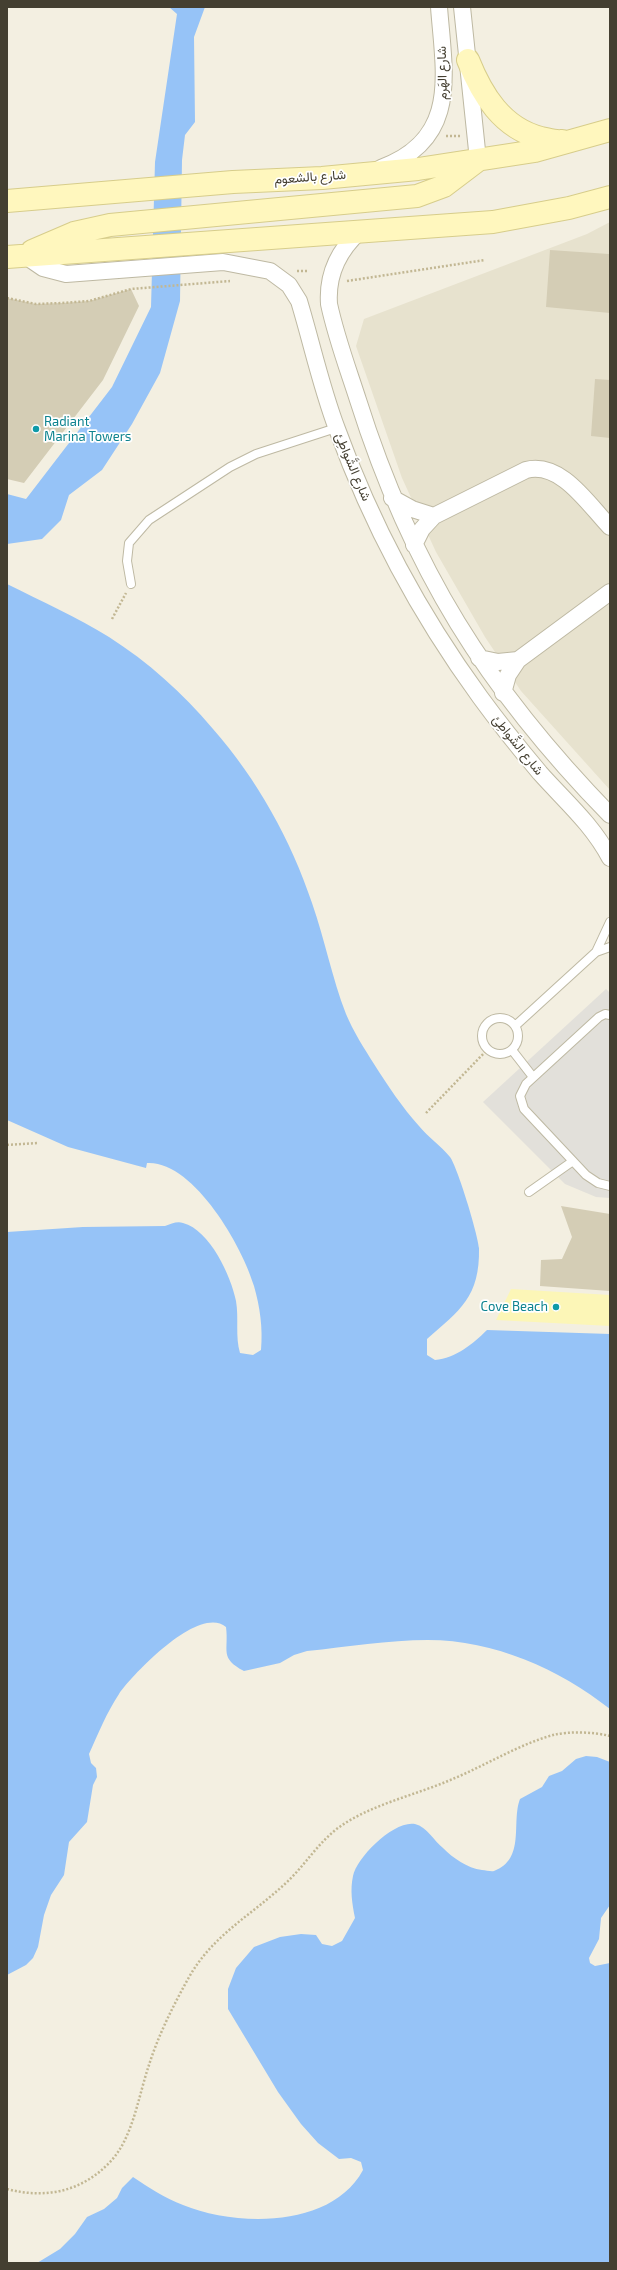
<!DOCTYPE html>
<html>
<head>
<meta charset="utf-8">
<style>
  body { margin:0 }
  #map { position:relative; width:617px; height:2270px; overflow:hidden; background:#f3efe1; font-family:"Exo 2",sans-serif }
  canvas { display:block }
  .frame { position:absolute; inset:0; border:8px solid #443f31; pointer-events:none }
</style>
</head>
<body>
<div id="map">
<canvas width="617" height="2270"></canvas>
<div class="frame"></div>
</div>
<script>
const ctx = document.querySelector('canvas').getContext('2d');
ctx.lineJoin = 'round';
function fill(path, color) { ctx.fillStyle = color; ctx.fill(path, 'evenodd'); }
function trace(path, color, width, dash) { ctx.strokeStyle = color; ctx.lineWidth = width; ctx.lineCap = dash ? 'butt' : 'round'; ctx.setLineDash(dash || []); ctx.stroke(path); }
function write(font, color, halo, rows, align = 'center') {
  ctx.font = font + ' "Exo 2",Vazirmatn,sans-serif'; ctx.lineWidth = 3.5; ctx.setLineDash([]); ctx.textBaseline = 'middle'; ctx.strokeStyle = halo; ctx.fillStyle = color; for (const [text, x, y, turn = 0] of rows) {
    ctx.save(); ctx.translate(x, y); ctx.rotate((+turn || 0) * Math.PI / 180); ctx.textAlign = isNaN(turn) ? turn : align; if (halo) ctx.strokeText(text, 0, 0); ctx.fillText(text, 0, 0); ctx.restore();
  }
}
const residential = new Path2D(`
  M610 222V790L521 691 485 637 436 552 402 478 356 346 364 319 587 234Z`);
const sand = new Path2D(`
  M511 1289 610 1295V1326L496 1320Z`);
const parking = new Path2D(`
  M606 989 610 993V1198L596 1197 565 1184 483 1102Z`);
const water = new Path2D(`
  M169 7H205L194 37 195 122 185 135 182 160 180 301 160 373 132 424 102 470 69 495 61 520 42 539 7 544V494L26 499 112 387 151 307 155 162 177 14Z
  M7 584C41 601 77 617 109 637 148 662 183 693 213 729 257 779 291 840 312 903 325 940 332 978 346 1014 353 1031 364 1048 374 1064 388 1086 402 1107 419 1126 428 1137 441 1146 450 1157 457 1166 478 1234 479 1248 480 1297 460 1310 427 1339V1355L435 1360C456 1358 473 1344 487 1330L610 1334V1709C559 1669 494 1640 428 1640 388 1640 347 1647 307 1651L294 1655 280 1663 244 1671C219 1658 229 1651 226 1627 199 1605 135 1672 119 1694 107 1712 98 1734 89 1754L91 1763 96 1768 97 1777 93 1785 87 1822 69 1842 64 1875 51 1895 44 1915 38 1947 33 1958 26 1965 7 1975V1232L83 1227 165 1226C171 1224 177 1221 183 1223 210 1230 231 1276 236 1301 239 1318 235 1337 240 1353L253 1355 261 1350C263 1328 260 1307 254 1286 243 1247 193 1160 147 1163L146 1168 68 1147 7 1120Z
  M586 1756 597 1757 610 1762V1905L601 1918 599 1939 589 1958 590 1963 595 1966 610 1963V2263H37L60 2249 75 2234 87 2217 104 2209 117 2198 122 2188 133 2177C149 2188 165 2198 183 2205 237 2227 332 2228 363 2170L361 2162 351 2158 339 2159 318 2143 301 2124 278 2092 228 2009V1989L236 1968 254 1947 280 1937 301 1934 316 1935 322 1944 332 1946 342 1941 355 1918C352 1903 350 1890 353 1876 357 1857 394 1820 415 1824 427 1827 434 1841 443 1848 453 1858 467 1868 482 1870 486 1870 491 1872 494 1871 526 1859 511 1822 520 1799L542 1787 549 1776 562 1771 576 1759Z`);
const building = new Path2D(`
  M550 250 609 254 610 313 546 307Z
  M131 289 139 306 103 380 24 483 7 479V298L36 304 62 303 89 301Z
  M595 379 610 380V438L591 436Z
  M561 1206 610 1214V1291L540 1286 541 1260 562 1259 572 1237Z`);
const path = new Path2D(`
  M446 136H461
  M297 271H308
  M347 281 485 260
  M7 298 36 304 62 303 89 301 131 289 230 281
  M112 619 126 593
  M426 1113 487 1050
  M7 1145 38 1143
  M7 2189C45 2199 81 2192 109 2163 133 2139 138 2097 149 2065 158 2036 173 2006 188 1979 212 1935 252 1915 287 1882 305 1865 318 1843 338 1828 371 1804 417 1795 455 1778 488 1764 518 1745 553 1735 569 1731 594 1732 610 1736`);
const lane = new Path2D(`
  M131 584 127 561 129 543 149 520 230 467 256 454 336 428
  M596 952 610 947
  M610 1015 605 1014 599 1017 526 1084 520 1096 524 1109 586 1175 598 1183 610 1186
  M482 1036a18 18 0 1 1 36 0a18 18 0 1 1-36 0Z
  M515 1026 596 952 610 922
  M512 1050 533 1077
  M529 1192 573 1161`);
const street = new Path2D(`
  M462 7 478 160
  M381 168C460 139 444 74 439 7
  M360 231C338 251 327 275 329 304 336 337 348 369 358 400 411 568 487 689 610 815
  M24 255 43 268 66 274 223 262 270 271 289 285 299 301C312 344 321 387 337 429 371 523 421 616 480 697 499 723 519 748 540 773 565 801 592 824 610 858
  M392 498 412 509 434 516
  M414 545 422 529 434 516 526 470C561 461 588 504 610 527
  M479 658 498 662 518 660
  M503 693 508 675 518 660 610 592`);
const secondary = new Path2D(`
  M468 60C482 95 502 128 541 138 547 139 555 142 562 141
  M7 201 233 182 322 178 418 169 535 151 610 130
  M32 251 74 233 110 225 417 196 444 186 477 161
  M7 257 493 222 569 208 610 197`);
const markers = [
  [36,429,4,"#0f9aa8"],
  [556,1307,4,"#0f9aa8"]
];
const streetNames = [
  ["شارع الهَرم",442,73,-91],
  ["شارع بالشعوم",310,177,-4],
  ["شارع الشَّواطِئ",353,467,67],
  ["شارع الشَّواطِئ",518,745,51]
];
const cultureNames = [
  ["Radiant",44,422],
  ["Marina Towers",44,437],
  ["Cove Beach",548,1307,"right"]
];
fill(residential, '#e7e2ce');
fill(sand, '#fcf6b7');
fill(parking, '#e2e0da');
fill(water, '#96c3f7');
fill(building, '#d4cdb5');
trace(lane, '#beb9a3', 10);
trace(street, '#beb9a3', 18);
trace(secondary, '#d7cd8b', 24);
trace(path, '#c2b793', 2.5, [2, 2]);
trace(lane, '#fff', 8);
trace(street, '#fff', 16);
trace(secondary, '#fff7be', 22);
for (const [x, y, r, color] of markers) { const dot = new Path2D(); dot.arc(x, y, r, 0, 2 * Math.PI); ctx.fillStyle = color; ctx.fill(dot); trace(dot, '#fff', 1.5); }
write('13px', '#443f31', '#fff', streetNames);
write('13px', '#0d838f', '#fff', cultureNames, 'left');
</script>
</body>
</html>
